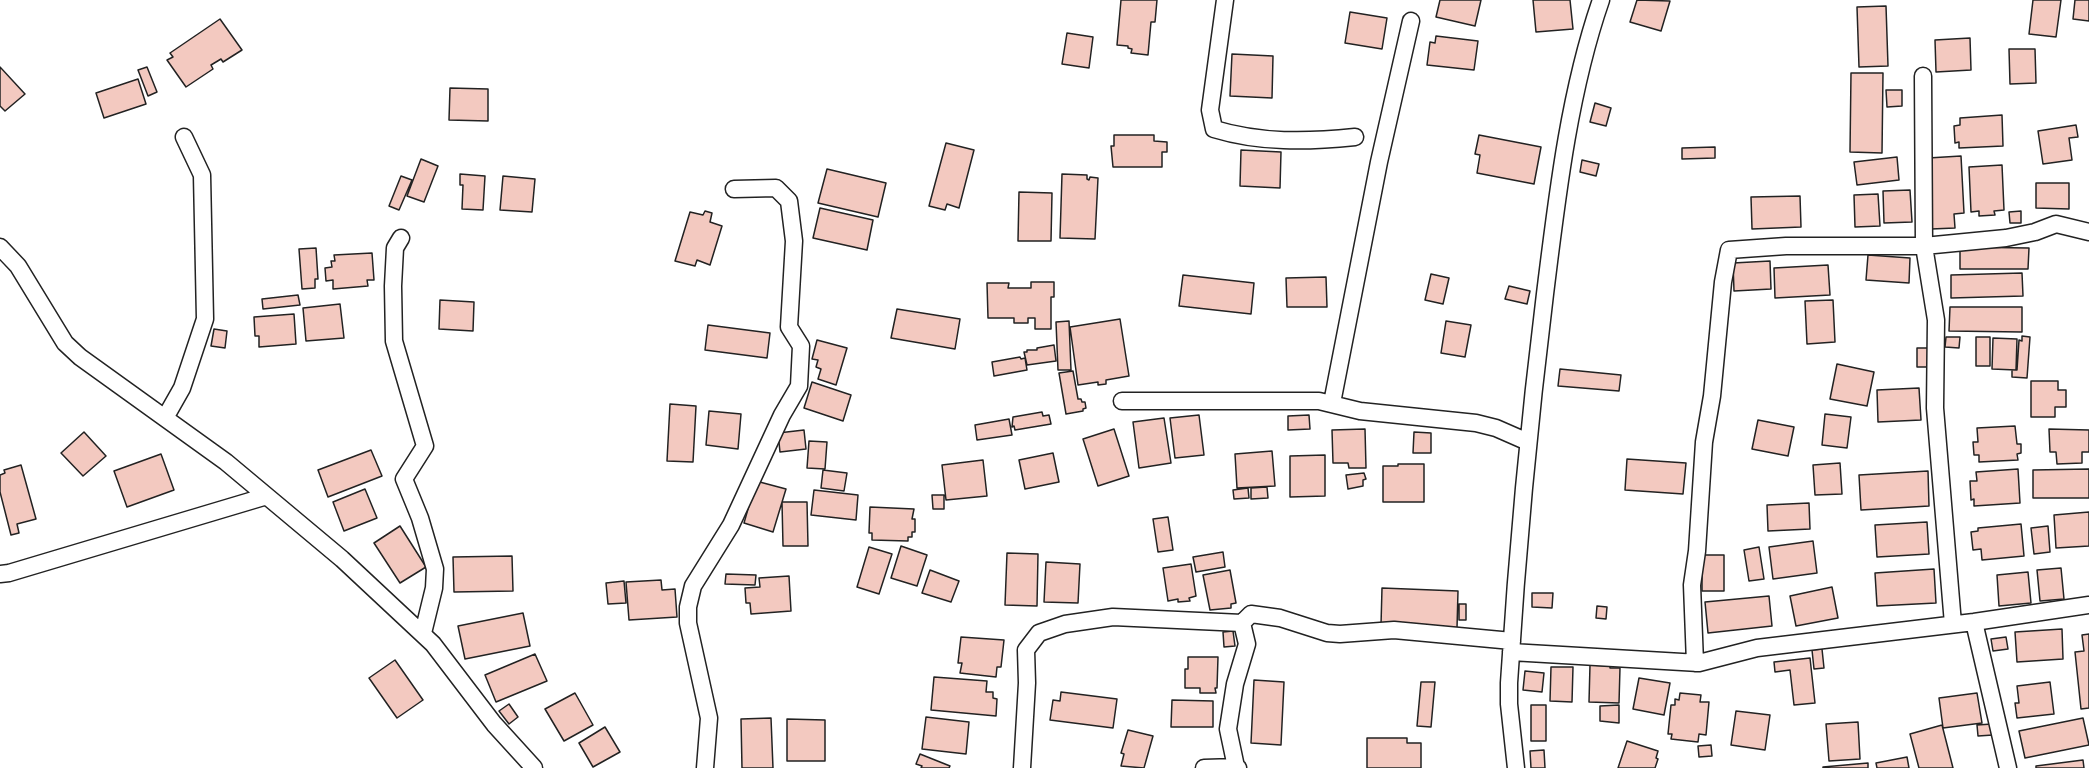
<!DOCTYPE html>
<html>
<head>
<meta charset="utf-8">
<style>
  body { margin:0 }
  canvas { display:block; background:#fff }
</style>
</head>
<body>
<canvas width="2089" height="768"></canvas>
<script>
const ctx = document.querySelector('canvas').getContext('2d');
ctx.lineJoin = 'round';
function fill(path, color) { ctx.fillStyle = color; ctx.fill(path, 'evenodd'); }
function trace(path, color, width, dash) { ctx.strokeStyle = color; ctx.lineWidth = width; ctx.lineCap = dash ? 'butt' : 'round'; ctx.setLineDash(dash || []); ctx.stroke(path); }
const building = new Path2D(`
  M1121 0H1157L1155 22H1151L1148 55 1131 53 1132 49 1128 48V46L1117 45Z
  M1440 0H1481L1475 26 1436 17Z
  M1533 0H1570L1573 29 1536 32Z
  M1637 0 1670 1 1661 31 1630 22Z
  M2033 0H2061L2056 37 2029 34Z
  M2075 0H2089V21L2073 19Z
  M1886 6 1888 66 1859 67 1857 7Z
  M1350 12 1387 18 1382 49 1345 43Z
  M220 19 242 50 223 62 221 59 211 65 213 69 186 87 167 60 173 57 170 53Z
  M1067 33 1093 37 1089 68 1062 64Z
  M1436 36 1478 41 1474 70 1427 65 1430 42 1435 43Z
  M1970 38 1971 70 1936 72 1935 40Z
  M2009 49H2035L2036 83 2010 84Z
  M1232 54 1273 56 1272 98 1230 96Z
  M0 67 25 94 5 111 0 106Z
  M147 67 157 92 148 96 138 70Z
  M1851 73H1883L1882 153 1850 152Z
  M138 79 146 104 104 118 96 93Z
  M450 88 488 89V121L449 120Z
  M1886 90H1902V106L1887 107Z
  M1595 103 1611 108 1606 126 1590 122Z
  M2002 115 2003 146 1959 148V142L1955 143 1954 126 1960 125V118Z
  M2076 125 2078 137 2069 138 2072 160 2043 164 2038 131Z
  M1114 135H1154V141L1167 142V152H1162V167H1113L1111 146H1114Z
  M1479 135 1541 147 1534 184 1477 173 1480 155 1475 154Z
  M946 143 974 150 959 208 947 204 945 210 929 206Z
  M1715 147V158L1682 159V148Z
  M1241 150 1281 152 1280 188 1240 186Z
  M1961 156 1964 213 1954 214 1955 228 1931 229 1928 158Z
  M1897 157 1899 180 1857 185 1854 162Z
  M421 159 438 166 424 202 407 196Z
  M1582 160 1599 164 1596 176 1580 172Z
  M2002 165 2004 210 1994 211 1995 215 1979 216V211L1971 212 1969 167Z
  M827 169 886 183 878 217 818 203Z
  M460 174 485 176 483 210 462 209 463 185H460Z
  M1062 174 1087 175V179L1089 180 1090 177 1098 178 1095 239 1060 238Z
  M401 176 412 180 399 210 389 206Z
  M503 176 535 179 532 212 500 210Z
  M2036 183H2069V209L2036 208Z
  M1910 190 1912 222 1884 223 1883 191Z
  M1019 192 1052 193 1051 241H1018Z
  M1878 194 1880 226 1855 227 1854 195Z
  M1800 196 1801 227 1752 229 1751 197Z
  M820 208 873 220 867 250 813 238Z
  M705 211 712 213 710 222 722 226 710 265 697 260 695 266 675 261 690 212 703 215Z
  M2021 211V223H2010L2009 212Z
  M1960 247 2029 248 2028 269H1960Z
  M316 248 318 279H315V288L302 289 299 249Z
  M372 253 374 280H367L368 286 333 289V280L326 281 325 268 332 267 331 261H335L334 255Z
  M1868 255 1910 258 1909 283 1866 280Z
  M1770 261 1771 289 1734 291 1733 263Z
  M1828 265 1830 295 1775 298 1774 268Z
  M2022 273 2023 296 1951 298V275Z
  M1431 274 1449 278 1443 304 1425 300Z
  M1183 275 1254 283 1251 314 1179 306Z
  M1326 277 1327 307H1287L1286 278Z
  M1031 282H1054V297H1051V329H1035V318H1028V323H1014V318H988L987 283H1009L1008 288H1031Z
  M1509 286 1530 291 1527 304 1505 299Z
  M298 295 300 305 263 309 262 299Z
  M440 300 474 302 473 331 439 329Z
  M1833 300 1835 342 1807 344 1805 301Z
  M340 304 344 338 306 341 303 308Z
  M1950 307H2022V332L1949 331Z
  M897 309 960 319 955 349 891 338Z
  M294 314 296 344 259 347V336H255L254 317Z
  M1120 319 1129 376 1106 380V384L1098 385V382L1078 385 1070 327Z
  M1069 321 1071 370H1058L1056 322Z
  M1446 321 1471 325 1465 357 1441 353Z
  M708 325 770 333 767 358 705 350Z
  M214 329 227 331 225 348 211 346Z
  M2022 336 2030 337 2027 378 2012 377V370H2017L2019 340 2022 341Z
  M1946 337H1960L1959 348 1945 347Z
  M1976 337H1990V366H1976Z
  M1993 338 2017 339 2016 370 1992 369Z
  M817 340 847 348 836 385 818 379 821 369 816 367 818 360 812 359Z
  M1054 345 1056 361 1027 365 1024 352H1027V350H1037V348Z
  M1917 348H1929V367H1917Z
  M1020 357 1021 359 1025 358 1027 370 994 376 992 362Z
  M1837 364 1874 372 1867 406 1830 399Z
  M1560 369 1621 375 1619 391 1558 386Z
  M1073 371 1078 399H1081L1082 402H1085L1086 408 1083 409V411L1066 414 1059 373Z
  M2031 381H2058V390H2066V407H2055V417H2031Z
  M812 382 851 395 843 421 804 408Z
  M1919 388 1921 420 1878 422 1877 390Z
  M670 404 696 406 693 462 667 461Z
  M709 411 741 414 738 449 706 445Z
  M1042 412 1043 416 1049 415 1051 424 1015 430 1014 426 1012 427 1013 417Z
  M1825 414 1851 417 1847 448 1822 445Z
  M1199 415 1204 455 1175 458 1170 418Z
  M1309 415 1310 429 1288 430V416Z
  M1164 418 1171 463 1139 468 1133 422Z
  M1009 419 1012 435 977 440 975 425Z
  M1758 420 1794 427 1788 456 1752 449Z
  M2015 426 2017 444H2021V453L2017 454 2018 460 1979 462V455H1974L1973 442H1978L1977 428Z
  M1114 429 1129 476 1098 486 1083 439Z
  M1365 429 1366 468H1349L1348 463H1333L1332 430Z
  M2049 429 2089 430V452H2082V463L2057 464 2056 452H2050Z
  M804 430 806 449 780 452 778 433Z
  M84 432 106 456 83 476 61 453Z
  M1414 432 1431 433V453H1413Z
  M809 441 827 442 825 469 807 468Z
  M371 450 382 476 328 497 318 470Z
  M1272 451 1275 486 1237 488 1235 454Z
  M1053 453 1059 482 1025 489 1019 460Z
  M161 454 174 490 127 507 114 471Z
  M1325 455V496L1290 497V456Z
  M1627 459 1686 463 1683 494 1625 490Z
  M983 460 987 496 946 500 942 465Z
  M1840 463 1842 494 1815 495 1813 465Z
  M1398 464H1424V502H1383V466H1398Z
  M21 465 36 519 17 524 19 533 11 535 0 492V475L5 473 4 470Z
  M2018 469 2020 503 1974 506V499L1971 500 1970 481H1977L1976 472Z
  M2089 469V498H2033V470Z
  M823 470 847 473 844 491 821 488Z
  M1928 471 1929 506 1861 510 1859 475Z
  M1364 473 1366 479 1363 480V486L1348 489 1346 475Z
  M756 481 786 489 773 532 744 523Z
  M1267 487 1268 498 1251 499V488Z
  M1248 488 1249 498 1234 499 1233 490Z
  M365 489 377 518 344 531 333 502Z
  M814 490 858 495 856 520 811 515Z
  M932 495H944V509H933Z
  M782 502H807L808 546H783Z
  M1809 503 1810 529 1768 531 1767 505Z
  M870 507 914 509 912 519H915V532H912V537H908V541L872 540V533H869Z
  M2089 512V546L2056 548 2054 515Z
  M1168 517 1173 550 1158 552 1153 519Z
  M1927 522 1929 554 1877 557 1875 525Z
  M2021 524 2024 556 1982 560 1981 549 1973 550 1971 532 1978 531V528Z
  M400 526 426 567 400 583 374 543Z
  M2048 526 2050 552 2034 554 2031 528Z
  M1813 541 1817 573 1773 579 1769 547Z
  M901 546 927 555 917 586 891 578Z
  M869 547 892 554 879 594 857 587Z
  M1759 547 1764 579 1749 581 1744 550Z
  M1223 552 1225 567 1196 572 1193 557Z
  M1007 553 1038 554 1037 606 1005 605Z
  M1702 555H1724V591H1702Z
  M512 556 513 591 454 592 453 557Z
  M1046 562 1080 564 1078 603 1044 602Z
  M1191 564 1196 596 1189 598 1190 601 1178 602V599L1168 601 1163 568Z
  M2061 568 2064 599 2040 601 2037 570Z
  M1934 569 1936 603 1877 606 1875 573Z
  M930 570 959 581 951 602 922 593Z
  M1230 570 1236 603 1231 604V608L1210 610 1203 575Z
  M2028 572 2031 603 1999 606 1997 575Z
  M726 574 756 575 755 585 725 584Z
  M789 576 791 611 751 614 750 603H746L745 588 760 587 759 578Z
  M661 580 662 590 675 589 677 617 629 620 626 582Z
  M624 581 626 603 608 604 606 583Z
  M1832 587 1838 618 1796 626 1790 596Z
  M1382 588 1458 591 1457 628 1381 625Z
  M1532 593H1553L1552 608 1532 607Z
  M1769 596 1772 626 1708 633 1705 602Z
  M1459 604H1466V620H1459Z
  M1597 606 1607 607 1606 619 1596 618Z
  M523 613 530 646 465 659 458 626Z
  M2062 629 2063 659 2017 662 2015 632Z
  M1233 631 1235 646 1224 647 1223 632Z
  M2089 634V708L2081 709 2075 652 2084 651 2082 635Z
  M961 637 1004 640 1001 667H997L996 677 960 673 962 663H958Z
  M2006 637 2008 649 1993 651 1991 639Z
  M1822 649 1824 668 1814 669 1812 650Z
  M535 654 547 681 496 702 485 675Z
  M1188 657H1218L1217 688H1215L1216 693H1200V688H1185V669H1188Z
  M1810 658 1815 703 1794 705 1790 670 1775 672 1774 662Z
  M395 660 423 700 397 718 369 678Z
  M1590 665 1610 666V668H1620L1619 703 1589 702Z
  M1551 667H1573L1572 702 1550 701Z
  M1525 671 1544 673 1542 692 1523 690Z
  M934 677 987 681 986 692H993V698L997 699 996 716 931 710Z
  M1639 678 1670 683 1664 715 1633 709Z
  M1254 680 1284 682 1281 745 1251 743Z
  M1421 682H1435L1431 727 1417 726Z
  M2050 682 2054 714 2017 718 2015 703H2019L2017 686Z
  M1061 692 1117 699 1113 728 1050 720 1053 700 1060 701Z
  M575 693 593 725 564 741 545 709Z
  M1680 693 1701 695 1700 702H1709L1706 735 1699 734 1698 742 1671 739 1672 734H1668L1671 705H1675V699L1679 700Z
  M1977 693 1982 723 1943 728 1939 698Z
  M1172 700 1213 701V727H1171Z
  M509 704 518 717 509 724 499 711Z
  M1531 705H1546V741H1531Z
  M1619 705V723L1600 721V706Z
  M1736 711 1770 715 1765 750 1731 745Z
  M926 717 969 722 966 754 922 749Z
  M771 718 773 768H742L741 719Z
  M2083 718 2089 745 2025 758 2019 731Z
  M787 719 825 720V761H787Z
  M1858 722 1860 759 1829 761 1826 724Z
  M1992 724 1993 735 1978 736 1977 725Z
  M1942 725 1953 768H1919L1910 734Z
  M605 727 620 752 593 767 579 743Z
  M1128 730 1153 736 1144 768 1121 766 1124 754 1121 753Z
  M1367 738H1407V743H1421V768H1367Z
  M1627 741 1658 751 1656 758 1658 759 1655 768H1618Z
  M1711 745 1712 756 1699 757 1698 746Z
  M1544 750 1545 768H1531L1530 751Z
  M920 754 950 766 949 768H921L922 766 916 764Z
  M1907 757 1909 768H1877L1876 763Z
  M2083 760 2084 768H2036V766Z
  M1868 763V768H1823V767Z`);
const minor = new Path2D(`
  M1225 0 1210 110 1214 129C1260 143 1307 142 1355 137
  M401 238 395 248 393 286 394 341 425 446 404 479 420 518 435 569 434 588 423 633
  M0 247 18 266 65 343 80 357 226 462 342 559 433 644 494 724 534 768
  M1122 401H1319L1360 411 1476 423 1496 428 1528 442
  M1332 403 1379 162 1411 21
  M165 418 182 388 205 319 202 175 184 137
  M0 574 9 573 267 496
  M1974 622 2008 768
  M1953 624 1935 408 1936 320 1924 246 2006 238 2035 232 2056 224 2089 232
  M1511 652 1699 663 1757 648 1974 622 2089 605
  M1695 663 1692 585 1697 551 1704 442 1712 396 1723 282 1729 250 1786 246H1924L1923 76
  M705 768 709 718 688 623V607L693 586 731 525 782 415 799 386 801 346 789 327 794 241 789 201 776 188 734 189
  M1022 768 1027 683 1026 650 1039 633 1065 624 1113 617 1242 623 1251 614 1280 618 1327 633 1340 634 1394 630 1512 641
  M1204 768 1236 767
  M1238 768 1236 767 1228 729 1235 684 1247 644 1242 623
  M1516 768 1509 704V683C1517 553 1529 423 1545 294 1557 197 1569 92 1601 0`);
fill(building, '#f3c9c0');
trace(building, '#222', 1.5);
trace(minor, '#222', 19);
trace(minor, '#fff', 16);
</script>
</body>
</html>
